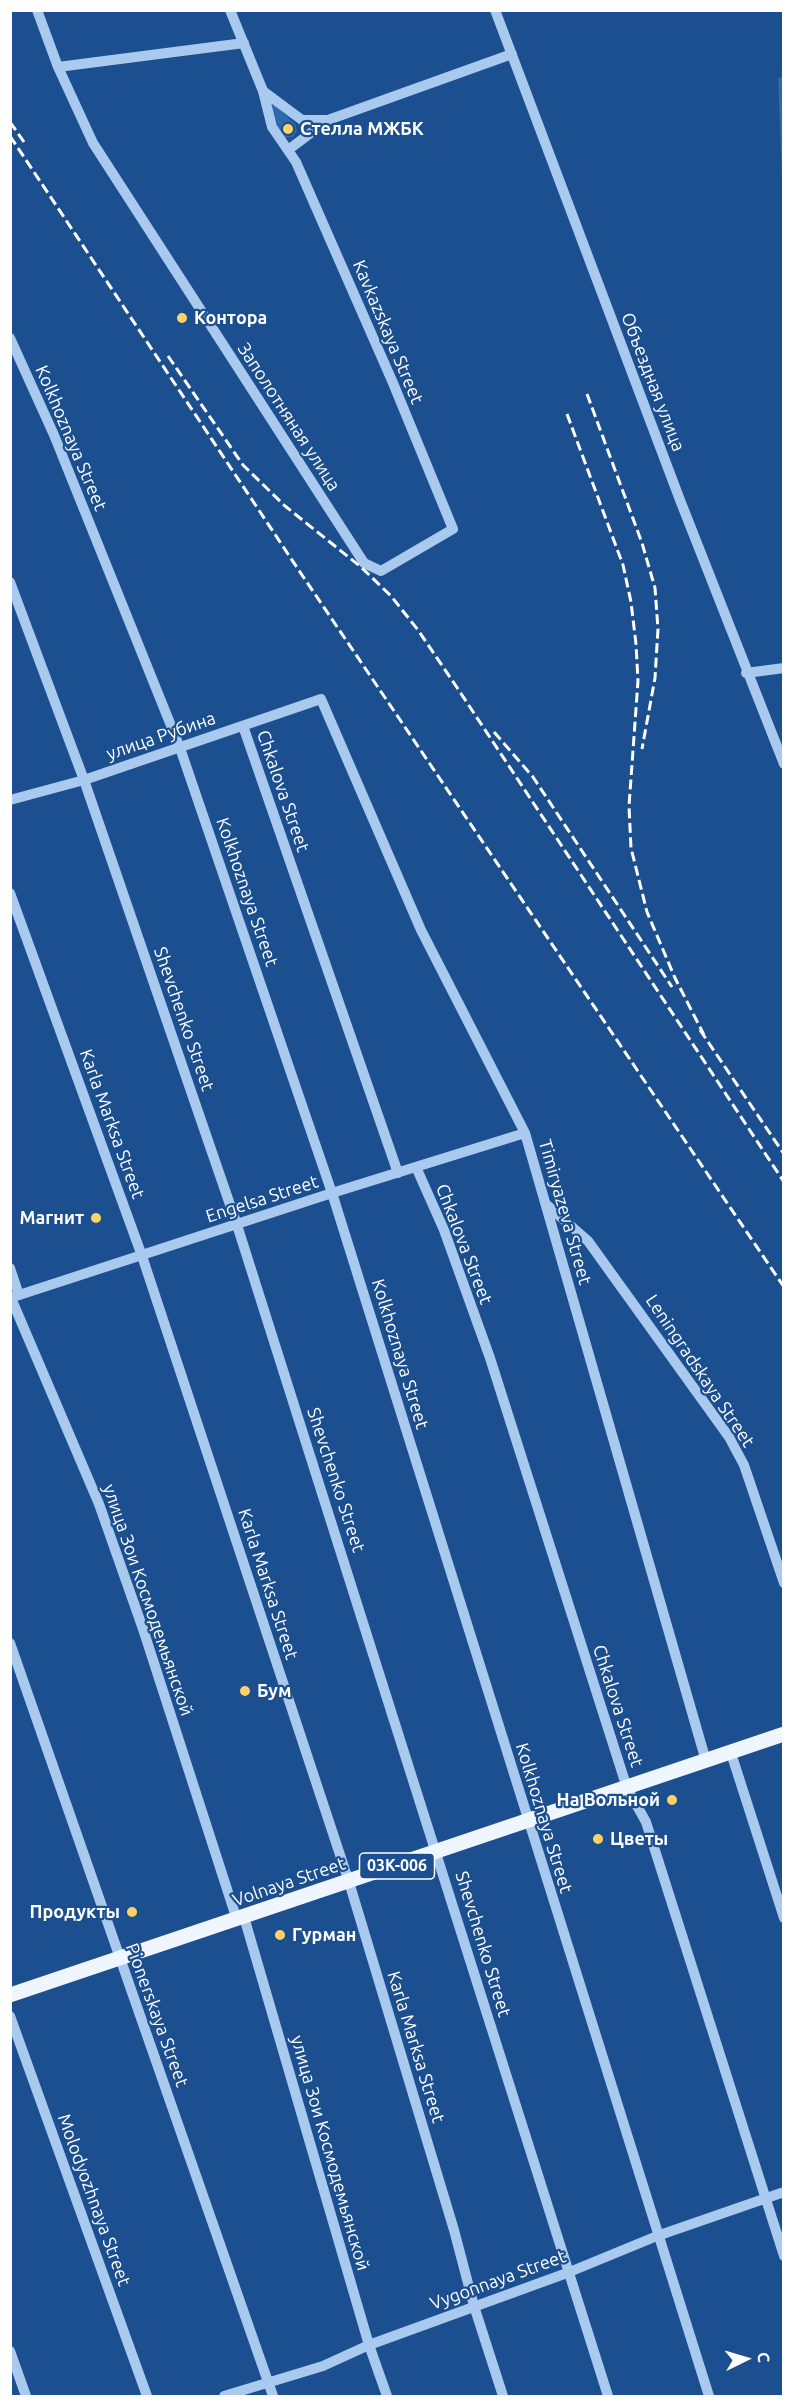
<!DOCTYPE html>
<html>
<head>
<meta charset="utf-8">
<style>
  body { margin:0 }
  #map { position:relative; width:794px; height:2407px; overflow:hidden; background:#1b4f8f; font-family:Ubuntu,sans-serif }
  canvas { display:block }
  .frame { position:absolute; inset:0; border:12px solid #fff; pointer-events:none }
  .north { position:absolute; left:716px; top:2329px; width:60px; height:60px; -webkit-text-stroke:4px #1b4f8f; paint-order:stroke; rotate:85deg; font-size:16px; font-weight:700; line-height:24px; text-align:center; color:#fff }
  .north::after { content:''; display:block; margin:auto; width:21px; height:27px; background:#fff; clip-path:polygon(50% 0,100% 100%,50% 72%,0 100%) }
</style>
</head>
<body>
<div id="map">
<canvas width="794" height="2407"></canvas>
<div class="frame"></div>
<div class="north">С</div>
</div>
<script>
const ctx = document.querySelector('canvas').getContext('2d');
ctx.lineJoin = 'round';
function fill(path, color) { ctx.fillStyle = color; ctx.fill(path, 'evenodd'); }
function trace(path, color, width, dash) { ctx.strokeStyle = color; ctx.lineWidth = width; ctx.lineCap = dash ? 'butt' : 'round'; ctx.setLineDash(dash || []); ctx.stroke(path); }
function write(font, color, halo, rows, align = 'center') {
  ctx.font = font + ' Ubuntu,sans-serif'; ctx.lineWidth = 4.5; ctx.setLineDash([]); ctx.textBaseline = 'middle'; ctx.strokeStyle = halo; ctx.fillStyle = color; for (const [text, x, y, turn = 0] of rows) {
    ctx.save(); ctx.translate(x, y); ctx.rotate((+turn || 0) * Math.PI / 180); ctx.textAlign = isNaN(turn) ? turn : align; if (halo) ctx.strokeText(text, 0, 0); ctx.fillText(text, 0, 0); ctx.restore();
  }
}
const green = new Path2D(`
  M783 76V203L778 79Z
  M269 99 296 125 297 131 293 137 284 138 279 131Z`);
const minor = new Path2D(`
  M37 10 58 67 93 143 364 563 381 571 453 529 393 383 296 162 272 127 263 91
  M230 10 263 91 302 120H328L512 54
  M495 10 680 500 784 764
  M58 67 244 43
  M288 150 328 120
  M10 338 54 435 180 748 332 1193 709 2396
  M10 582 84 780 237 1225 608 2396
  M746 673 784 668
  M243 726 398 1173
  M10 800 84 780 321 699 421 930 525 1133 706 1761
  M10 893 142 1256 349 1882 454 2230 474 2306 503 2396
  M416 1167 444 1230 490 1358 627 1788 646 1822 784 2256
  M547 1205 588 1241 729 1437 744 1465 784 1583
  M10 1268 19 1295
  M10 1298 332 1193 525 1133
  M11 1298 99 1504 143 1629 237 1920
  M10 1643 273 2396
  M731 1753 784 1918
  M244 1917 369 2345 387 2396
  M10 2016 147 2396
  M10 2351 26 2396
  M224 2396 323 2366 369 2345 567 2273 657 2236 784 2192`);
const major = new Path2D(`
  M10 1995 784 1734`);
const rail = new Path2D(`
  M10 122 24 142
  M10 136 302 575 784 1287
  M168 356 243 465 285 506 361 567 391 596 418 630 456 686 784 1182
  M587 394 642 543 655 588 658 629 655 678 642 749
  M567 414 623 565 631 602 636 644 638 681 629 806 631 848 647 912 675 978 704 1035
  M494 732 533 777 672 987
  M700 1030 784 1154`);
const markers = [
  [288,129,6,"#ffd166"],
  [182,318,6,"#ffd166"],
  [96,1218,6,"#ffd166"],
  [245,1691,6,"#ffd166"],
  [672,1800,6,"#ffd166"],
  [598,1839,6,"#ffd166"],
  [132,1912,6,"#ffd166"],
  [280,1935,6,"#ffd166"]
];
const shields = [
  [397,1866,75]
];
const shieldNames = [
  ["03К-006",397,1866]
];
const poiNames = [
  ["Стелла МЖБК",300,129],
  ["Контора",194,318],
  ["Магнит",84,1218,"right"],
  ["Бум",257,1691],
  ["На Вольной",660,1800,"right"],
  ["Цветы",610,1839],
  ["Продукты",120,1912,"right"],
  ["Гурман",292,1935]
];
const streetNames = [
  ["Kavkazskaya Street",388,332,67],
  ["Объездная улица",653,382,69],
  ["Заполотняная улица",289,417,57],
  ["Kolkhoznaya Street",71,438,67],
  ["улица Рубина",161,736,-19],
  ["Chkalova Street",283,791,71],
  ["Kolkhoznaya Street",247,892,71],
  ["Shevchenko Street",184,1019,71],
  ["Karla Marksa Street",112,1124,70],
  ["Engelsa Street",262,1199,-18],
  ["Timiryazeva Street",565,1212,74],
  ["Chkalova Street",464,1244,69],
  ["Kolkhoznaya Street",400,1354,73],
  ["Leningradskaya Street",700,1371,56],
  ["Shevchenko Street",336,1480,72],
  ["Karla Marksa Street",268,1584,72],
  ["улица Зои Космодемьянской",148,1600,71],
  ["Chkalova Street",618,1706,72],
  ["Kolkhoznaya Street",544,1818,73],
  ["Volnaya Street",289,1882,-19],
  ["Shevchenko Street",483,1944,73],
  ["Pionerskaya Street",157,2015,70],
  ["Karla Marksa Street",416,2047,73],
  ["улица Зои Космодемьянской",330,2153,74],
  ["Molodyozhnaya Street",94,2200,70],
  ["Vygonnaya Street",498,2280,-20]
];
fill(green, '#2e69ad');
trace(minor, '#a9c9ee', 10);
trace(major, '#f0f6ff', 15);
trace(rail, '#fff', 3, [10, 4.5]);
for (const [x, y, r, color] of markers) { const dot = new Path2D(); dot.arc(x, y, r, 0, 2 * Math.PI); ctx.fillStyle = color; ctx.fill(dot); trace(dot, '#1b4f8f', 2); }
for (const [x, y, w] of shields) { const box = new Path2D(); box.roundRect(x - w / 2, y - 13, w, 26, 4.5); ctx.fillStyle = '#1b4f8f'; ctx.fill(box); trace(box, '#fff', 1.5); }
write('bold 16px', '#fff', null, shieldNames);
write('bold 18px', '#fff', '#1b4f8f', poiNames, 'left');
write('18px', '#fff', '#1b4f8f', streetNames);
</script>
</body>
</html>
